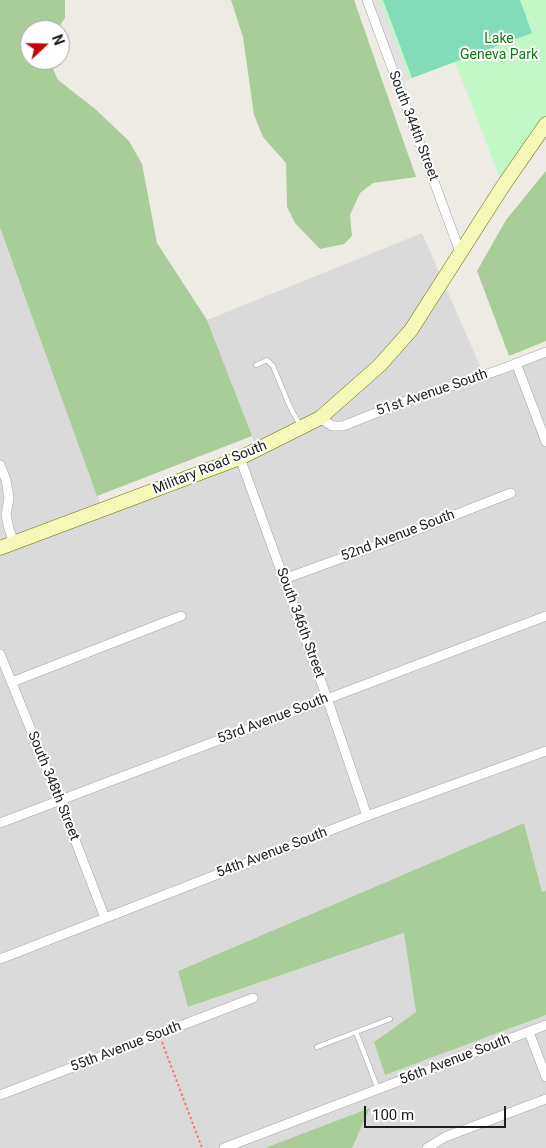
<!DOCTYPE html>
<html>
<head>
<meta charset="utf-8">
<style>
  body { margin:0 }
  #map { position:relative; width:546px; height:1148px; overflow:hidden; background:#eeebe4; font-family:Roboto,sans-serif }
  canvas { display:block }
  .north { position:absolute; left:20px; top:20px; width:50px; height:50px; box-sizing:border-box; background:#fff; border:1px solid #a5a5a5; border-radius:50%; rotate:69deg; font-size:14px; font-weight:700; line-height:20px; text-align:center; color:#1d1d1d }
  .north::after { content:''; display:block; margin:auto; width:18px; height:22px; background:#c60406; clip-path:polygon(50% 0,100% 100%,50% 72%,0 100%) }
  .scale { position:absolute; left:364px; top:1106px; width:142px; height:22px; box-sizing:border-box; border:2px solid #1d1d1d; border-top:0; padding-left:6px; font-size:15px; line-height:18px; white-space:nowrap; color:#1d1d1d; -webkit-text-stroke:4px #fff; paint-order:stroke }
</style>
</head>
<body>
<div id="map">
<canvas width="546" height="1148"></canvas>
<div class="north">N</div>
<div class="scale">100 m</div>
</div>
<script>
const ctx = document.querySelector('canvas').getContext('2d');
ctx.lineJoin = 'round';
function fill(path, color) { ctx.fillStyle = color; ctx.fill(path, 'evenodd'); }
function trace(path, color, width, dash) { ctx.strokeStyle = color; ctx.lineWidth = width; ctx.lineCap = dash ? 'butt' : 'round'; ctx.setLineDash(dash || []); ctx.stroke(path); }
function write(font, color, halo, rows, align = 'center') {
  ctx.font = font + ' Roboto,sans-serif'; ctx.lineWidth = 4; ctx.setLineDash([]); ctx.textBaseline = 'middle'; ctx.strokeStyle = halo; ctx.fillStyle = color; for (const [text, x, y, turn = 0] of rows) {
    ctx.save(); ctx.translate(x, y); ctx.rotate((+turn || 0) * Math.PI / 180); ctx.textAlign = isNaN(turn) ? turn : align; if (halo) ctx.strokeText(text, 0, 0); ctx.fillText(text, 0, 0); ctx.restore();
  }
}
const residential = new Path2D(`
  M0 229 103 510 257 450 207 320 422 233 484 375 546 350V891L542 893 524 823 178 971 188 1007 405 933 416 1012 374 1042 385 1075 546 1015V1148H352L369 1109 271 1148H0Z`);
const forest = new Path2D(`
  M0 0H65V18L57 30H30V60H49L58 80 94 108 129 141 142 164 157 243 207 320 252 436 97 496 0 228Z
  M231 0H354L416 177 373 183 360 193 350 215 352 236 344 244 320 249 295 223 287 207 286 163 263 137 254 115 243 37Z
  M546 171V341L509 356 477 271 506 220Z
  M524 823 542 892 546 891V1015L385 1075 374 1042 416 1012 404 933 188 1007 178 971Z
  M370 1108 352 1148H265Z`);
const park = new Path2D(`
  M367 0H546V124L503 186 455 62 397 84Z`);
const pitch = new Path2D(`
  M383 0H520L532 33 412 78Z`);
const parking = new Path2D(`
  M368 0H380L410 78 399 82Z`);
const path = new Path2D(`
  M162 1042 202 1148`);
const lane = new Path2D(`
  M256 365 267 360 273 366 290 407 300 425
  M356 1032 378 1089
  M317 1047 390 1019`);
const street = new Path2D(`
  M367 0 460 252
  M516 363 546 442
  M320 418 332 426H343L398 404 502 369 546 352
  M240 458 327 698 367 816
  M0 465 6 480 9 498 6 515 9 529 14 543
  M284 579 383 543 511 493
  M0 654 60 801 105 918
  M12 682 181 616
  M0 823 546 616
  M0 959 367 816 546 751
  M529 1032 546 1077
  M0 1095 253 998
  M224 1148 546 1025
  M427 1148 445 1137 546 1099`);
const secondary = new Path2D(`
  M0 548 240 458 320 418 380 365 411 330 503 186 546 124`);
const parkNames = [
  ["Lake",499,39],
  ["Geneva Park",499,55]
];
const streetNames = [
  ["South 344th Street",413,126,69],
  ["51st Avenue South",432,393,-19],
  ["Military Road South",210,468,-22],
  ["52nd Avenue South",398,536,-21],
  ["South 346th Street",300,623,70],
  ["53rd Avenue South",273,719,-21],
  ["South 348th Street",53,786,68],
  ["54th Avenue South",272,853,-21],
  ["55th Avenue South",126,1047,-21],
  ["56th Avenue South",455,1060,-21]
];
fill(residential, '#dbdada');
fill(forest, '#a9cd99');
fill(park, '#c1f8c5');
fill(pitch, '#83dcb9');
fill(parking, '#e1e1e1');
trace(lane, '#a4a4a4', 5.5);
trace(street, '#a4a4a4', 10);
trace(secondary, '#677207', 15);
trace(path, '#f77a6c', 2, [2.5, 2.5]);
trace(lane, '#fff', 4.5);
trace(street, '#fff', 9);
trace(secondary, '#f5f8b8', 14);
write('14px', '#0e7916', '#fff', parkNames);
write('14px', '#1d1d1d', '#fff', streetNames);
</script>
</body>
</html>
